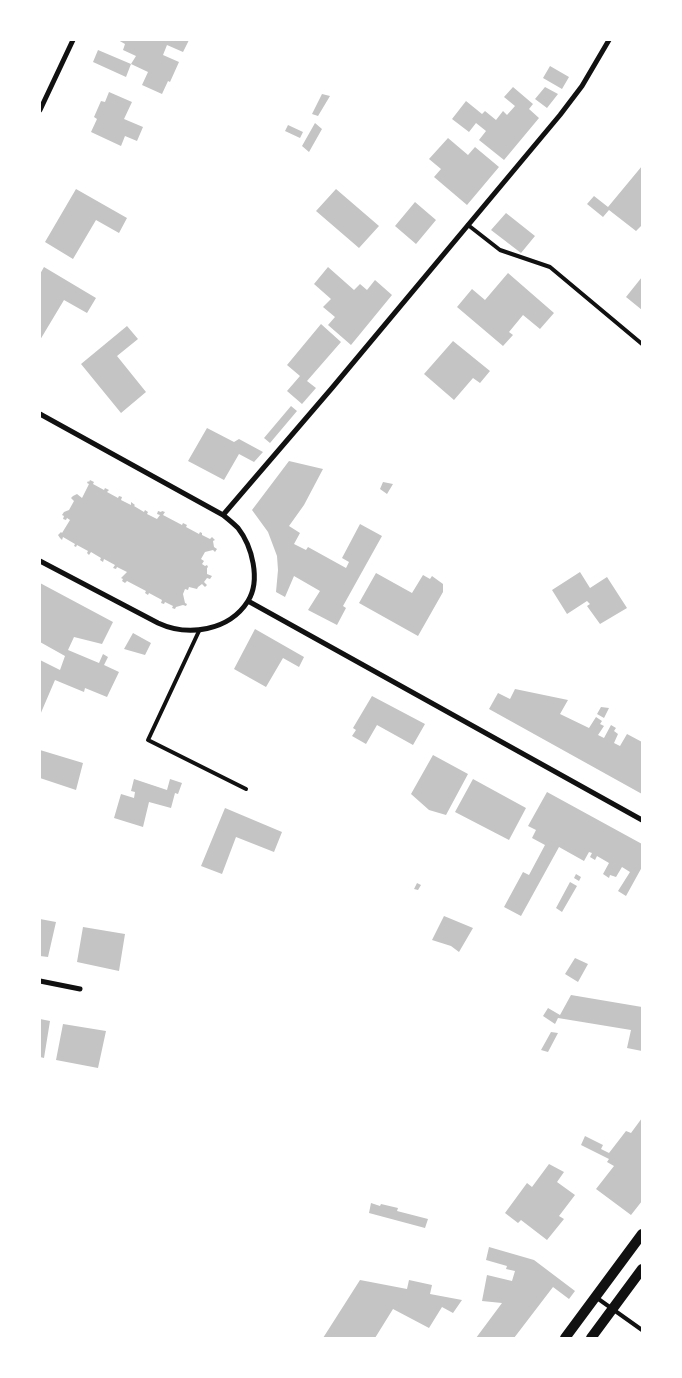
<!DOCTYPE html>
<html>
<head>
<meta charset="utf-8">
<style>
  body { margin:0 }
  #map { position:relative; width:682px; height:1378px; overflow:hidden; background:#fff; font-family:"Open Sans",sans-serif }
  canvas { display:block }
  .frame { position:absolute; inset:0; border:41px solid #fff; pointer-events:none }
</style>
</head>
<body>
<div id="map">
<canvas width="682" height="1378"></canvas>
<div class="frame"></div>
</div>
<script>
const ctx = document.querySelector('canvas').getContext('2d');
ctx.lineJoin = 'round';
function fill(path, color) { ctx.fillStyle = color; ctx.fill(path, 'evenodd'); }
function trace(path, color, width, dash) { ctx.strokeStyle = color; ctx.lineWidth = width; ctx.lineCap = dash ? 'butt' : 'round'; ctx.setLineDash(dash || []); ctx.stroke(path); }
const building = new Path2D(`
  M118 40H189L183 52 167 45 163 55 179 62 170 82 168 81 162 94 142 85 148 72 131 64 126 77 93 62 98 50 131 64 136 56 123 50 125 44Z
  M550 66 569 77 562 89 543 78Z
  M513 87 533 104 529 109 539 118 504 160 479 140 486 131 476 123 469 132 452 119 466 101 482 114 485 111 496 120 503 111 507 115 515 106 504 97Z
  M545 87 558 94 547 108 535 99Z
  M109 92 132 102 124 119 143 127 137 141 125 136 121 146 91 132 97 119 94 117 101 101 105 102Z
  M322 94 330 96 318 116 312 114Z
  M315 123 322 129 309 152 302 146Z
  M288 125 303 132 300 138 285 131Z
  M448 138 468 155 475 147 499 167 467 205 434 177 441 169 429 159Z
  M642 166V225L636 231 609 210 603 217 587 204 594 196 608 207Z
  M76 189 127 218 119 233 96 220 73 259 45 242Z
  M336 189 379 226 359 248 316 211Z
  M415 202 436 220 416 244 395 226Z
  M506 213 535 236 521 253 491 230Z
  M44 267 96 298 87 313 64 300 40 340V274Z
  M328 267 354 290 360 284 367 290 375 280 392 295 351 345 328 325 335 317 323 307 331 299 314 284Z
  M508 273 554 313 540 329 523 315 509 332 513 335 503 346 457 307 472 289 485 300Z
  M642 277V310L626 297Z
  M321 324 341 342 307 381 316 388 302 404 287 391 300 376 287 365Z
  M127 326 138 339 117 356 146 392 121 413 81 364Z
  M453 341 490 371 480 383 473 378 454 400 424 374Z
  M291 406 297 411 270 443 264 438Z
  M207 428 234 442 239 439 263 452 254 462 239 454 224 480 188 461Z
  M289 461 323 469 304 505 289 526 300 533 294 544 306 550 308 547 346 568 349 562 342 558 360 524 382 536 343 606 346 608 337 625 308 610 320 591 294 576 285 597 276 592 278 570 277 556 268 532 252 510Z
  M90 480 94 482 93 484 104 490 105 488 109 490 107 492 118 498 119 496 122 497 121 500 131 505V502L135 505 134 506 144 512 145 510 148 512 147 514 157 519 160 515 157 514 158 511 161 512 162 511 165 512 163 515 182 525 183 523 187 525 186 527 199 534 200 532 202 533V535L210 539 212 537 215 540 213 541 214 547 217 549 215 552 213 550 205 552 201 559 204 561 202 564 205 566 207 565 208 567 207 568V574L212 576 210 579 207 578 204 582 207 585 205 587 202 584 198 587 197 589 189 587 188 590 185 589 183 594 185 603 187 604 186 606 183 605 176 607 175 609 172 608 173 606 165 602 164 604 161 603 162 600 149 593 148 595 145 593 146 591 127 581 125 583 122 581 123 579 121 578 127 572 117 567 116 569 113 568 115 565 104 559 103 562 100 560 101 558 91 552 89 555 87 553 88 551 77 545 76 547 74 546 75 544 63 537 62 540 60 538 58 535 61 532 62 533 70 520 67 518 66 520 63 519 64 516 62 515 64 512 69 510 74 501 71 498 73 496 77 494 82 498 89 484 87 483 88 481 89 482Z
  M383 482 393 484 387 494 380 489Z
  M580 572 590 588 607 577 627 608 600 624 587 606 590 604 587 601 567 614 552 590Z
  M376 573 412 593 423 575 430 579 432 576 443 584V592L418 636 359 603Z
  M40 583 113 622 102 644 74 637 68 650 99 663 103 654 108 657 104 665 119 672 107 697 85 688 84 692 55 680 40 715V660L60 670 65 656 40 642Z
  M255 629 304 657 299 667 283 658 266 687 234 669Z
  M133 633 151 643 145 655 124 649Z
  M515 689 568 700 560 714 589 728 596 717 602 721 600 724 604 726 598 735 604 738 611 725 616 728 614 731 618 734 614 743 620 746 627 734 642 742V794L489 709 498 693 510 699Z
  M372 696 425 724 413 745 377 725 366 744 352 736 356 730 353 728Z
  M601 707 609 708 604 718 597 714Z
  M40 750 83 763 76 790 40 778Z
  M433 755 468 774 446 815 429 810 411 794Z
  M134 779 167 790 170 779 182 783 178 794 175 793 171 808 149 802 143 827 114 818 121 794 134 798 135 792 131 791Z
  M473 779 526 808 509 840 455 812Z
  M547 792 642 844V867L626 896 618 891 630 872 622 867 616 877 610 875 609 878 603 874 609 863 597 856 595 860 590 857 592 853 589 852 584 861 559 847 521 916 504 907 523 872 529 875 545 845 532 838 536 830 528 826Z
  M225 808 282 832 274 852 236 837 222 874 201 866Z
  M576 874 581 877 579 881 574 878Z
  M570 882 577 886 562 912 556 908Z
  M417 883 421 885 418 890 414 889Z
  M444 916 473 928 459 952 451 946 432 940Z
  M40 919 56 922 48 957 40 956Z
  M83 927 125 934 119 971 77 962Z
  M575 958 588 964 578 982 565 974Z
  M571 995 642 1007V1051L627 1048 631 1030 558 1018 555 1024 543 1016 548 1008 560 1015Z
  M40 1019 50 1021 44 1058 40 1057Z
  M63 1024 106 1031 98 1068 56 1060Z
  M551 1032 558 1033 548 1052 541 1050Z
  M642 1118V1201L631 1215 596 1189 614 1166 607 1162 609 1159 581 1145 585 1136 603 1145 601 1149 609 1153 626 1131 631 1133Z
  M549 1164 564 1172 557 1182 575 1195 559 1216 564 1219 547 1240 521 1220 518 1223 505 1213 527 1183 532 1187Z
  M371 1203 380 1206 381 1204 398 1208 397 1211 428 1219 425 1228 369 1213Z
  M489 1247 534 1260 575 1291 569 1299 553 1287 514 1338H476L502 1303 482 1301 487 1275 512 1281 515 1271 506 1269 507 1266 486 1260Z
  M360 1280 407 1289 409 1280 432 1285 430 1294 462 1300 453 1313 442 1307 429 1328 393 1309 375 1338H323Z`);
const service = new Path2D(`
  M468 225 500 250 550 267 642 344
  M199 631 148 740 246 789
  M597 1298 642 1330`);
const minor = new Path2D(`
  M40 110 73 40
  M40 414 223 515C228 519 233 523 238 528 252 546 261 580 248 601 229 631 188 637 158 623L40 561
  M223 515 332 388 560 115 582 86 609 40
  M248 601 642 820
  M40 981 80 989`);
const secondary = new Path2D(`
  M565 1338 642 1234
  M591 1338 642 1269`);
fill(building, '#c4c4c4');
trace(service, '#111', 4);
trace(minor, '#111', 5);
trace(secondary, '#111', 10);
</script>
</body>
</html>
